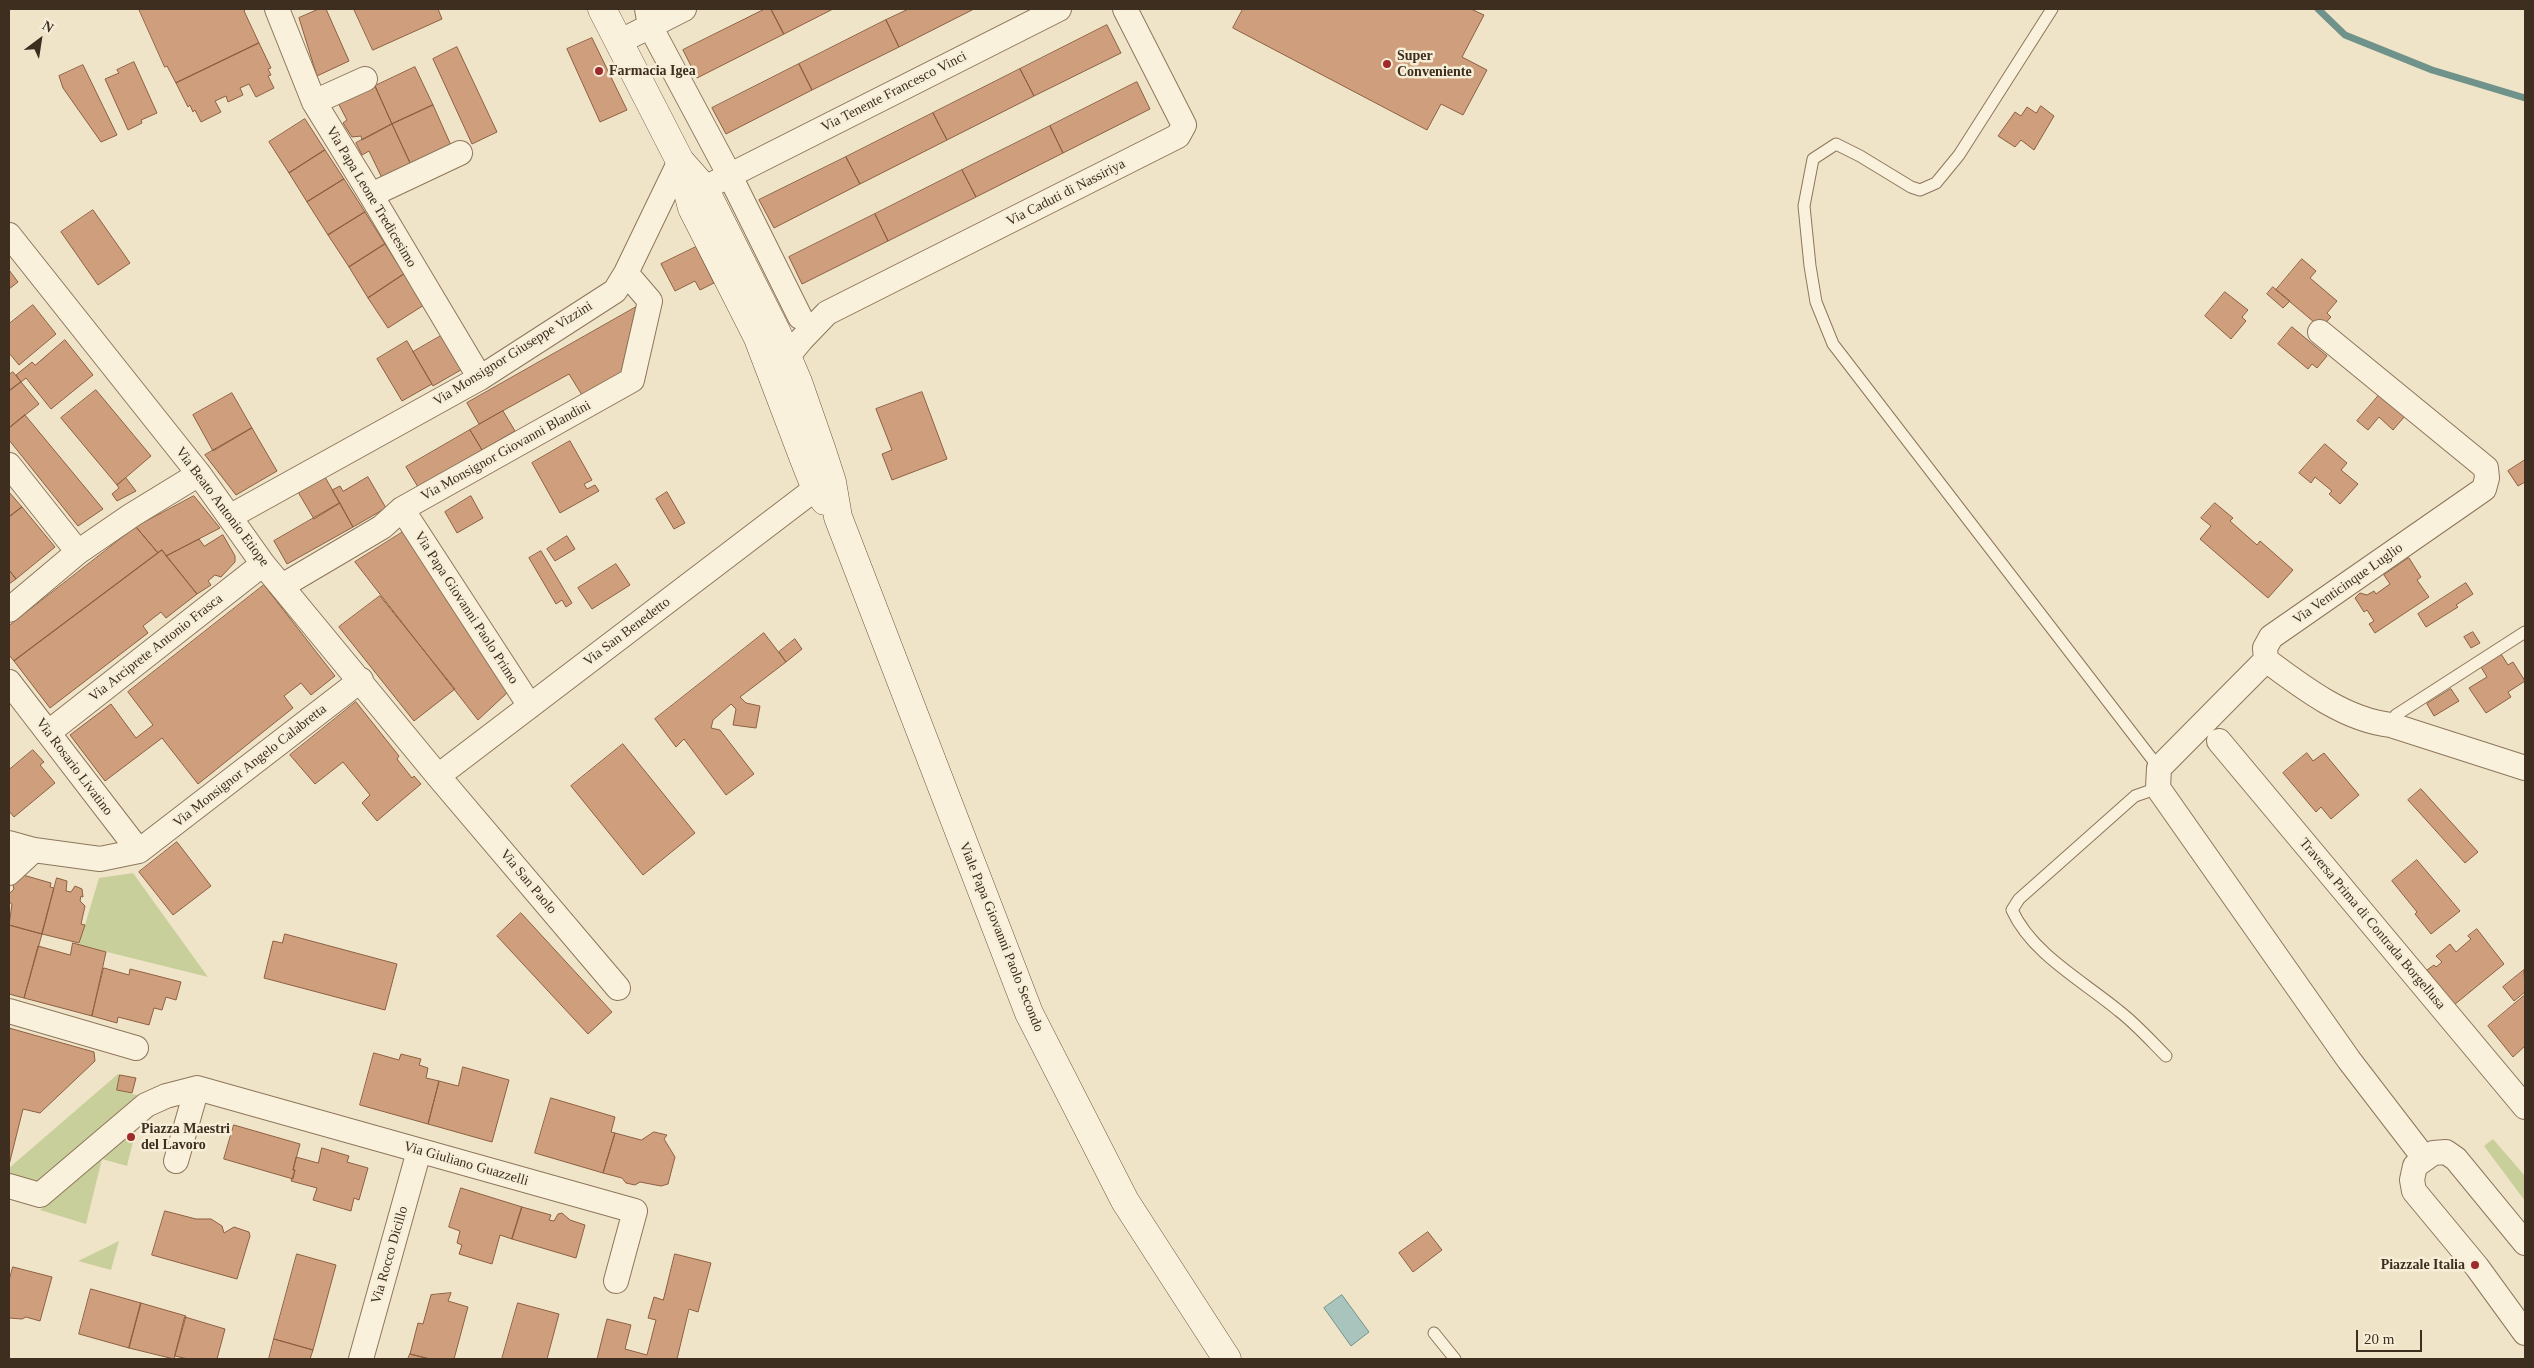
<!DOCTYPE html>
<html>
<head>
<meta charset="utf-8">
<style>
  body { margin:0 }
  #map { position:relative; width:2534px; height:1368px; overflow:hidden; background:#f0e4c8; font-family:"Times New Roman",serif }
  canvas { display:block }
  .frame { position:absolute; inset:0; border:10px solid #3d2e20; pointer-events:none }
  .north { position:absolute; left:15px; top:15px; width:50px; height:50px; -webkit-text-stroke:4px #f7eed8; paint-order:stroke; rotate:31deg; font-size:14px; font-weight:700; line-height:20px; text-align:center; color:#3d2e20 }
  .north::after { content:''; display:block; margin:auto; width:18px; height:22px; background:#3d2e20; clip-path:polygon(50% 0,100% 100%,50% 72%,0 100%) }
  .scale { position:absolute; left:2356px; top:1330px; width:66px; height:22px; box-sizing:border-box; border:2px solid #3d2e20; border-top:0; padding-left:6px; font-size:15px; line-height:18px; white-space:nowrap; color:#3d2e20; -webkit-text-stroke:4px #f7eed8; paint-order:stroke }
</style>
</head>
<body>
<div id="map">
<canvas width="2534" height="1368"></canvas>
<div class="frame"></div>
<div class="north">N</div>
<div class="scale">20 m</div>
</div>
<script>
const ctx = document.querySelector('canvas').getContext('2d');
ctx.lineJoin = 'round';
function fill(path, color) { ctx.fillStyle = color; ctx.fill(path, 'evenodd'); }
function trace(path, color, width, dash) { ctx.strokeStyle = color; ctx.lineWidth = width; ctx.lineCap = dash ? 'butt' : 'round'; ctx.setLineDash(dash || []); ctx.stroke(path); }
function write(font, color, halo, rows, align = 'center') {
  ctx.font = font + ' "Times New Roman",serif'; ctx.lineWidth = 5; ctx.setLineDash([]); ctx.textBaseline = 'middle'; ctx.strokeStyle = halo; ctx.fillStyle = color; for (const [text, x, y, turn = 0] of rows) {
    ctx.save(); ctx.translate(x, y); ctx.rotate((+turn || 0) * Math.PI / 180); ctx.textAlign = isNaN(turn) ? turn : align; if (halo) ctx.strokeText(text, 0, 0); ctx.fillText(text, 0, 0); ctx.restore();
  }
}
const green = new Path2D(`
  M133 873 208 977 79 945 99 878Z
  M118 1074 120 1075 117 1090 140 1096 38 1182 9 1175V1168Z
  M137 1125 127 1166 102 1159 86 1224 40 1210Z
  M2493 1139 2525 1176V1201L2484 1146Z
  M119 1241 111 1270 78 1261Z`);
const water = new Path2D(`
  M1342 1295 1369 1332 1351 1346 1324 1308Z`);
const stream = new Path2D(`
  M2318 9 2345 35 2432 70 2525 98`);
const building = new Path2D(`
  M139 9H246L244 11 259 43 176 83 167 66 165 67Z
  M319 9H326L349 61 317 76 299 18Z
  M354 9H438L442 19 373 50Z
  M765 9H771L784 34 697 78 683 50Z
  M771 9H833L784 34Z
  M909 9H974L899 47 886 20Z
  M1243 9H1471L1484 15 1462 57 1487 70 1463 115 1441 104 1427 130 1233 28Z
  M886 20 899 47 812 90 799 64Z
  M1107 25 1121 53 1034 96 1020 69Z
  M592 38 627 110 600 122 567 49Z
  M259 43 271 68 268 69 271 75 268 76 274 88 256 97 249 84 240 88 243 95 228 102 226 96 215 101 221 112 201 122 195 110 193 112 190 105 188 107 176 83Z
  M457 47 497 132 472 144 433 59Z
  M134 62 157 113 141 120 142 123 128 130 105 79 119 73 117 70Z
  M799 64 812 90 726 134 712 108Z
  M83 65 117 135 101 142 63 88 59 76Z
  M415 67 433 105 392 124 375 86Z
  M1020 69 1034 96 947 140 933 113Z
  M1137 82 1150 109 1063 153 1050 126Z
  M375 86 392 124 362 140 361 136 352 137 343 123 347 120 337 101Z
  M433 105 454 152 411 165 392 124Z
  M2041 106 2054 116 2034 150 2021 140 2015 147 1998 136 2015 112 2021 116 2027 107 2036 113Z
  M933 113 947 140 860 184 846 157Z
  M305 119 325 150 289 173 269 142Z
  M392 124 411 165 383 180 369 151 362 155 356 143Z
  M1050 126 1063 153 976 197 962 170Z
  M325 150 344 179 307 202 289 173Z
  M846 157 860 184 774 228 759 200Z
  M962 170 976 197 888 241 875 214Z
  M344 179 365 212 328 235 307 202Z
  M93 210 130 263 98 285 61 232Z
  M365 212 385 244 349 267 328 235Z
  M875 214 888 241 802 284 789 257Z
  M385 244 404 274 368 298 349 267Z
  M696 247 714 283 700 290 695 281 675 291 661 264Z
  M2302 259 2316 271 2310 278 2337 301 2327 313 2331 317 2321 328 2276 290Z
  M9 270 18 282 9 289Z
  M404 274 424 305 388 328 368 298Z
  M2273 287 2290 301 2283 308 2267 294Z
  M2225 292 2248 310 2242 317 2246 321 2231 339 2205 316Z
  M33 305 56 334 19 365 9 353V324Z
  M636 307 621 373 582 395 569 374 479 424 467 403Z
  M2292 327 2327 356 2317 368 2312 364 2308 369 2278 344Z
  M446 333 466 367 433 386 413 352Z
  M65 340 93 375 51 409 26 378 21 382 16 375 32 362 35 365Z
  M407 341 432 384 402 401 377 359Z
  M13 372 21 382 9 391V375Z
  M21 382 39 404 9 428V391Z
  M96 390 151 456 117 485 61 418Z
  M922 392 947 459 892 480 882 454 892 450 876 409Z
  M232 393 252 428 213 451 193 415Z
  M2380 394 2405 416 2393 430 2379 417 2368 430 2357 421Z
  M503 411 515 431 482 450 470 430Z
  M25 415 103 509 78 526 9 440V428Z
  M252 428 277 471 236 495 205 455Z
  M470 430 482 450 418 487 406 467Z
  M570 441 592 480 584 484 587 489 595 485 599 491 560 513 532 463Z
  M2325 444 2347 463 2341 470 2358 484 2340 504 2329 494 2332 491 2315 477 2311 483 2299 473Z
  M2525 460V482L2518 486 2508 471Z
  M325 477 340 503 314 519 298 492Z
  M368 477 386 508 353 527 332 490 340 486 343 491Z
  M126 478 136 491 117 501 112 494 119 488 117 485Z
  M9 492 22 507 9 517Z
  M667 492 685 523 674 529 656 499Z
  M194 496 220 528 166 556 162 550 158 553 136 527Z
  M471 496 483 518 457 533 445 512Z
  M340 503 353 527 287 564 274 541Z
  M2215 503 2233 518 2230 521 2257 545 2260 541 2293 570 2268 598 2200 539 2211 526 2201 518Z
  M22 507 55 547 16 579 9 570V517Z
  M136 527 158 553 14 661 9 655V626Z
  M403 532 508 692 478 720 355 562Z
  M223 535 235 556V562L221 577 215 575 208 581 211 585 197 594 166 556 199 539 204 546Z
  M567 536 575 549 555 561 547 549Z
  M162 550 197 594 166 618 161 612 143 626 148 633 50 708 14 661Z
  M541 551 572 603 566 607 562 600 556 604 529 558Z
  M2409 558 2421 577 2417 580 2429 597 2375 633 2369 624 2374 621 2367 610 2364 612 2355 598 2360 593 2367 595 2374 591 2376 594 2390 584 2384 575Z
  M616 564 630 585 592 609 578 588Z
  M9 570 16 579 9 584Z
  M2466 583 2473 594 2456 605 2458 607 2426 627 2418 614Z
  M264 585 335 676 311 695 301 683 284 696 293 708 198 784 162 738 105 781 70 735 111 704 136 738 153 725 128 692Z
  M380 596 455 689 414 721 339 627Z
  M2473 632 2480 643 2471 648 2464 637Z
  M764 633 786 662 740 697 746 703 760 706 756 728 733 725 736 709 731 704 713 720 711 728 720 730 754 774 726 795 684 739 676 747 655 719Z
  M795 639 802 649 786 662 779 652Z
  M2501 654 2508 665 2513 662 2525 681 2508 692 2511 697 2486 713 2469 688 2487 677 2481 667Z
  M2451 689 2459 701 2434 716 2427 704Z
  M356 702 399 756 397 759 412 778 414 776 421 784 377 821 362 803 370 795 343 762 315 784 290 755Z
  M623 744 695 833 643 875 571 786Z
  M33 750 44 762 40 765 55 783 14 817 9 811V770Z
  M2307 753 2313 761 2324 753 2359 795 2331 819 2321 807 2316 812 2283 773Z
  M2421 789 2478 852 2465 863 2408 800Z
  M177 842 211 886 173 915 139 872Z
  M2417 860 2460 911 2431 934 2415 914 2417 912 2392 881Z
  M23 875 51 883 50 887 54 888 42 934 9 925 12 904 9 902V894L14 889 13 885Z
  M57 878 67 881 66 891 71 892 75 886 82 889 83 897 81 896 80 901 85 906 81 924 85 925 79 943 42 934Z
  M521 913 612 1012 588 1034 497 936Z
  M9 925 42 934 24 998 9 994Z
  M2477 929 2504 964 2454 1005 2427 970 2434 965 2436 967 2442 962 2436 956 2450 944 2456 952 2471 939 2468 936Z
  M285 934 397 964 385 1010 264 978 273 941 282 943Z
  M73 943 106 952 92 1016 24 998 38 946 70 955Z
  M104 968 129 975 130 969 181 982 176 1000 166 997 162 1010 154 1008 149 1025 118 1017 117 1023 92 1016Z
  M2524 970 2525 992 2514 1001 2503 987Z
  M2525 995V1046L2513 1057 2488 1026Z
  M9 1028 94 1052 95 1061 40 1113 23 1109 9 1165Z
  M374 1053 399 1060 401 1054 421 1059 419 1065 428 1068 426 1078 439 1081 428 1124 360 1105Z
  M463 1067 509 1080 492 1142 428 1124 439 1081 458 1086Z
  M120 1075 136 1078 132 1093 117 1090Z
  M551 1098 615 1117 611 1132 615 1133 603 1173 535 1153Z
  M234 1125 300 1144 293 1170H295L293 1179 224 1159Z
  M654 1132 667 1135 664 1139 675 1157 668 1184 661 1186 640 1182 635 1185 626 1183 622 1178 603 1173 615 1133 641 1140Z
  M322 1148 349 1156 347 1162 368 1168 359 1200 354 1198 351 1211 313 1200 317 1188 291 1181 295 1170H293L296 1157 318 1163Z
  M461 1188 522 1207 512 1239 500 1235 492 1264 459 1254 462 1245 457 1243 460 1231 449 1227Z
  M522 1207 551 1215 549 1220 554 1221 558 1214 562 1213 570 1220 585 1225 576 1258 512 1239Z
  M165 1211 196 1219H211L222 1226 224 1233 234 1227 249 1232 250 1236 237 1279 152 1255Z
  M1428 1232 1442 1250 1413 1272 1399 1253Z
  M297 1254 336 1265 313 1350 274 1339Z
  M675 1254 711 1263 698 1312 689 1309 677 1359H597L607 1319 631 1325 625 1349 647 1355 656 1320 648 1318 654 1297 663 1300Z
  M13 1267 52 1277 40 1321 26 1317 22 1319 9 1318V1281Z
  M91 1289 141 1303 129 1348 79 1334Z
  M451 1293 448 1301 468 1307 454 1359H430L410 1354 418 1323 423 1324 431 1295Z
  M141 1303 186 1316 174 1359 129 1348Z
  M518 1303 559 1314 547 1359H502Z
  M185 1317 225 1329 217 1359H188L175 1356Z
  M274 1339 313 1350 310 1359H269Z
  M410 1354 430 1359H408Z`);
const lane = new Path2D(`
  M2052 9 1959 155 1936 183 1920 190 1911 187 1860 156 1836 144 1813 159 1804 206 1810 266 1816 302 1833 344 2159 768
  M2391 725 2396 715 2525 632
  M2158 788 2135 796 2019 899 2012 910C2032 954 2083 981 2119 1011 2136 1024 2151 1041 2166 1056
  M1434 1333 1455 1359`);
const street = new Path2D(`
  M277 9 314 102 371 195 480 378
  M647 9 650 26 730 176 800 317
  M619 42 684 9
  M314 102 365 79
  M371 195 460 153
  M689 196 1059 9
  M9 235 199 474 263 564 438 776 618 988
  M2320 332 2486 468 2487 478 2484 489 2271 637 2265 648 2266 660C2302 687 2345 720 2391 725L2525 768
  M787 357 801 340 827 313 1178 136 1184 125 1125 9
  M9 465 78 552
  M402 509 530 706
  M231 516 480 378 615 291 626 273 680 161
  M282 586 382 527 402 509 632 380 650 301 626 273
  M9 610 78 552 132 515 199 474
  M2266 660 2159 768 2158 788 2349 1060 2425 1159
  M9 682 139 851
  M49 732 263 564
  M2219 741 2525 1107
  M438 776 807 495 832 482
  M9 843 34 850 100 859 139 851 361 680
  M9 873 34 850
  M9 1011 136 1048
  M176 1161 197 1088
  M9 1186 40 1195 146 1105 166 1096 197 1088 635 1211 616 1281
  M2525 1243 2456 1159 2446 1152 2433 1153 2415 1166 2412 1180 2414 1191 2477 1267 2525 1333
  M361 1359 419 1151`);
const secondary = new Path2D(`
  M602 9 680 161 692 208 758 338 804 459 816 489 825 501
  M680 161 704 188 777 333 798 382 822 451 832 482 838 517 1029 1013 1125 1201 1227 1359`);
const markers = [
  [1387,64,5,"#9e2a2b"],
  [599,71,5,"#9e2a2b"],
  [131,1137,5,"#9e2a2b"],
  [2475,1265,5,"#9e2a2b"]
];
const poiNames = [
  ["Super",1397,56],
  ["Conveniente",1397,72],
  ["Farmacia Igea",609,71],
  ["Piazza Maestri",141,1129],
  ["del Lavoro",141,1145],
  ["Piazzale Italia",2465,1265,"right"]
];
const streetNames = [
  ["Via Tenente Francesco Vinci",894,92,-27],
  ["Via Caduti di Nassiriya",1066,193,-27],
  ["Via Papa Leone Tredicesimo",371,197,59],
  ["Via Monsignor Giuseppe Vizzini",513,354,-32],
  ["Via Monsignor Giovanni Blandini",506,451,-29],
  ["Via Beato Antonio Etiope",222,507,53],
  ["Via Venticinque Luglio",2348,584,-35],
  ["Via Papa Giovanni Paolo Primo",466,608,57],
  ["Via San Benedetto",627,632,-37],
  ["Via Arciprete Antonio Frasca",156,648,-38],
  ["Via Monsignor Angelo Calabretta",250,766,-38],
  ["Via Rosario Livatino",74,767,53],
  ["Via San Paolo",528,882,50],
  ["Traversa Prima di Contrada Borgellusa",2372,924,50],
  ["Viale Papa Giovanni Paolo Secondo",1001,937,68],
  ["Via Giuliano Guazzelli",466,1164,16],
  ["Via Rocco Dicillo",390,1255,-74]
];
fill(green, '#c9cf9b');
fill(water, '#a9c4bc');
trace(water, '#6f938a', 1);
trace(stream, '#6f938a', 7);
fill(building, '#cf9f7d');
trace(building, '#8d5f41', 1);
trace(lane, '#8d765c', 13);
trace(street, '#8d765c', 26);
trace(secondary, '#6f573f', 29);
trace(lane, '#faf1dc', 11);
trace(street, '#faf1dc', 24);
trace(secondary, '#faf1dc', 28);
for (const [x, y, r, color] of markers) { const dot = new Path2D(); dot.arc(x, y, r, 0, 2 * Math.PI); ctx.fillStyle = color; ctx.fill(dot); trace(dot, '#f7eed8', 2); }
write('bold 14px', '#3d2e20', '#f7eed8', poiNames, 'left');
write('14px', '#3d2e20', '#f7eed8', streetNames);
</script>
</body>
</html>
